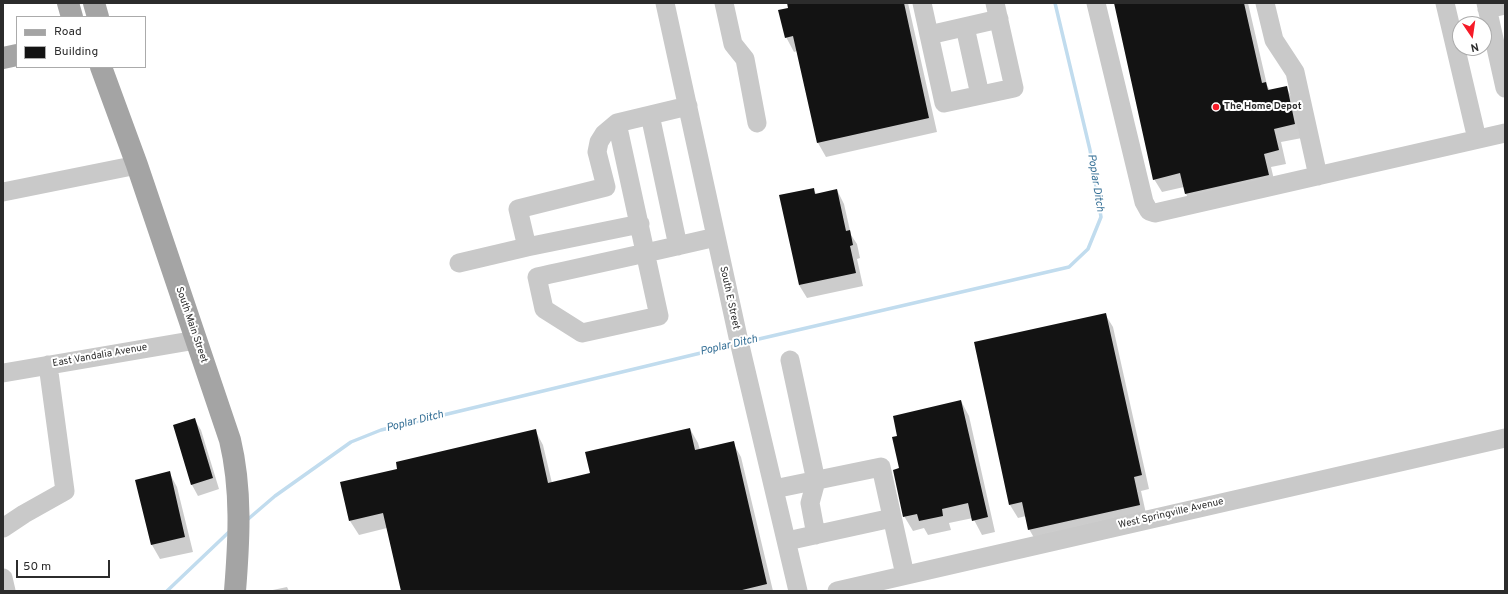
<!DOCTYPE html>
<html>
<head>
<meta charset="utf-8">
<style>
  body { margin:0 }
  #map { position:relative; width:1508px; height:594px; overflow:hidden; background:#fff; font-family:Overpass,sans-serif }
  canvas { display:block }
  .frame { position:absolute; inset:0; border:4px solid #2c2c2c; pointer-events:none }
  .legend { position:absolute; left:16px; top:16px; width:130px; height:52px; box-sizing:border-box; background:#fff; border:1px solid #ababab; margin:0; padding:5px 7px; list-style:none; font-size:12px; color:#2c2c2c }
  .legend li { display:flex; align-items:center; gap:8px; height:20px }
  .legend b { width:20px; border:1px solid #ababab }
  .north { position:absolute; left:1452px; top:16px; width:40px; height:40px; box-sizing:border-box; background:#fff; border:1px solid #ababab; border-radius:50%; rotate:167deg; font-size:11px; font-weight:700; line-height:16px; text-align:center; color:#2c2c2c }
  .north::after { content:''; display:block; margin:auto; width:14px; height:18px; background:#f61b28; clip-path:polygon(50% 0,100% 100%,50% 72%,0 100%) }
  .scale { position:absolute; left:16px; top:560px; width:94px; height:18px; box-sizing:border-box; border:2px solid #2c2c2c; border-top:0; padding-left:5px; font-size:12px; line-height:14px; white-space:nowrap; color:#2c2c2c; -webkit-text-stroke:3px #fff; paint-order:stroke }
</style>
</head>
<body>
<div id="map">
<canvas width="1508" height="594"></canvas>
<div class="frame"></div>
<ul class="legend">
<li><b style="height:5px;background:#a4a4a4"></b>Road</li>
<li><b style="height:11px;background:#131313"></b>Building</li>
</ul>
<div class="north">N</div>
<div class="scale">50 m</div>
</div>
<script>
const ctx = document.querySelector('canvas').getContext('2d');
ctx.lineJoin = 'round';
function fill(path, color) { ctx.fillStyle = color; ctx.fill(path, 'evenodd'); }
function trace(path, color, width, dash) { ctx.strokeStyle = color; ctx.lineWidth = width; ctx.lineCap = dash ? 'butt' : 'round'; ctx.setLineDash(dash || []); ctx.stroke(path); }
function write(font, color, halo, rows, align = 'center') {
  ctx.font = font + ' Overpass,sans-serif'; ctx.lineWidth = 4; ctx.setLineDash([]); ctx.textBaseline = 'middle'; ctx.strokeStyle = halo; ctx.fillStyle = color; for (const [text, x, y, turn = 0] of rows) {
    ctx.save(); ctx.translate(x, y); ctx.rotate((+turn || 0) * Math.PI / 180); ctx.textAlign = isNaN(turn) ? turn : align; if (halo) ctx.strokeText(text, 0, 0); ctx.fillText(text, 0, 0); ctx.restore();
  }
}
const shadow = new Path2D(`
  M788 3H908L937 132 826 157 818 143 797 51 794 52 786 37 789 8Z
  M1115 3H1248L1267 85 1270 91 1286 87 1294 101 1302 138 1281 142 1286 164 1271 167 1276 188 1194 207 1186 194 1184 187 1162 192 1154 179Z
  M813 189 817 195 837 190 844 204 851 235 857 244 860 258 857 259 863 286 807 298 799 285Z
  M1105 314 1113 327 1149 489 1141 491 1147 518 1037 543 1029 529 1026 516 1018 518 1010 505Z
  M961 401 969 416 995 532 982 535 973 518 949 523 951 530 928 535 924 528 913 531 904 516 899 437Z
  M194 419 201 430 219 489 198 496 192 485 174 425Z
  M690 429 698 443 700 450 733 443 741 457 773 591H402L387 528 359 535 350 521 398 469 535 430 543 445 552 483 591 474Z
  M169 472 177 487 193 552 160 559 152 545 136 480Z
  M287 587 289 591H268Z`);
const stream = new Path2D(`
  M746 342 1069 267 1088 249 1101 217 1090 150 1055 3
  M247 520 275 496 351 442 381 430 734 345
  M167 591 230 531`);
const building = new Path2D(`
  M787 3H904L929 118 817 143 793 36 785 38 778 10 788 8Z
  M1114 3H1244L1262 83 1266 82 1268 90 1287 86 1295 124 1274 129 1279 150 1264 154 1269 175 1185 194 1180 173 1153 180Z
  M814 188 815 194 837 189 846 231 850 230 853 245 850 246 856 273 799 285 779 195Z
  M1106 313 1142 475 1134 477 1140 505 1028 530 1022 502 1009 505 974 342Z
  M961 400 988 517 972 521 968 503 942 509 943 516 919 521 917 514 903 517 893 470 899 468 892 437 897 436 893 416Z
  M195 418 213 478 191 485 173 425Z
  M690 428 695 450 734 441 767 584 738 591H401L383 513 349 521 340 482 397 469 396 462 536 429 548 483 590 473 585 452Z
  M170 471 185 537 151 545 135 480Z`);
const minor = new Path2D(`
  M665 3 738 337 798 591
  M724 3 733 44 745 59 757 123
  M922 3 944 103 1014 88 995 3
  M1096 3 1144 202 1149 211 1155 213 1505 133
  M1265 3 1274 40 1295 72 1318 176
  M1445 3 1477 139
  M1486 3 1505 88
  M1487 9 1505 5
  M965 27 980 95
  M929 35 999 19
  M650 115 678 246
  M617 123 659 316 582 333 544 309 537 277C596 264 656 251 716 237
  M3 192 137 165
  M527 247 518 209 606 187 597 152 599 142 604 134 617 123 688 106
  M459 263 527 247 640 224
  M790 360 816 481 810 503 816 535
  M3 373 196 340
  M774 489 881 467 905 575
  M3 528 24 514 65 491 48 365
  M787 541 892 518
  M3 578 6 591
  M837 591 1505 438`);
const major = new Path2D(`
  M68 3 72 17
  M94 3 98 17
  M3 58 17 55
  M101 67 137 165 230 440C242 490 239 541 235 591`);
const markers = [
  [1216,107,4,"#f61b28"]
];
const poiNames = [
  ["The Home Depot",1224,107]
];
const streetNames = [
  ["South E Street",729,298,78],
  ["South Main Street",191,325,71],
  ["East Vandalia Avenue",100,356,-10],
  ["West Springville Avenue",1171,514,-13]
];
const waterNames = [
  ["Poplar Ditch",1095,183,81],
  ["Poplar Ditch",729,346,-13],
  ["Poplar Ditch",415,422,-14]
];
fill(shadow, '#0003');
trace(stream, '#c1dcee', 3.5);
fill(building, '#131313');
trace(minor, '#c9c9c9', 19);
trace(major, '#a4a4a4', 22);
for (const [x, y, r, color] of markers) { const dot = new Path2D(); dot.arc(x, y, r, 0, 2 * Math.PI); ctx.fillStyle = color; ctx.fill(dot); trace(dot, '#fff', 1.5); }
write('bold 10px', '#2c2c2c', '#fff', poiNames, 'left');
write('10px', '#2c2c2c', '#fff', streetNames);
write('italic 11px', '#336e95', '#fff', waterNames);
</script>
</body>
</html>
